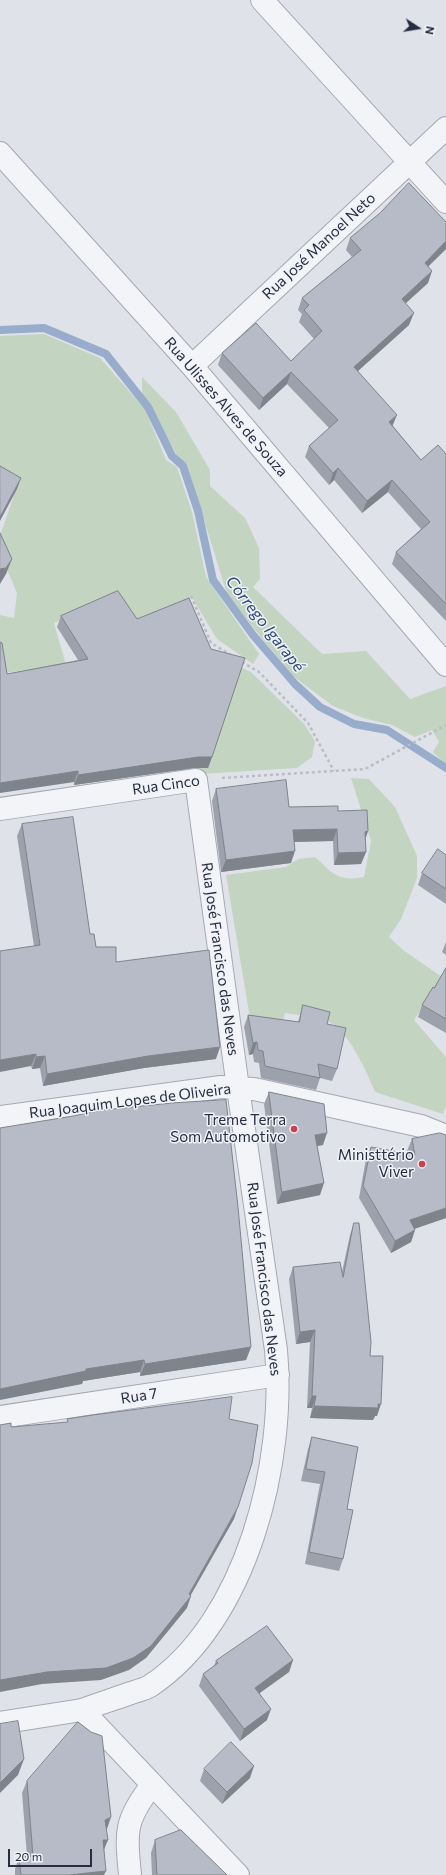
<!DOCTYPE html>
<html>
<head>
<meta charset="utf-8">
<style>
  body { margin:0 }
  #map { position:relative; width:446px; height:1875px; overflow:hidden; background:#e0e2ea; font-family:Commissioner,sans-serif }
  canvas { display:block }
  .north { position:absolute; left:398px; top:8px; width:40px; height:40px; -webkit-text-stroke:3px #eff2f7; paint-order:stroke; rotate:102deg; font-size:11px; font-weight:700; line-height:16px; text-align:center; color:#272e42 }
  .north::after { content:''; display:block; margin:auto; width:14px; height:18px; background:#272e42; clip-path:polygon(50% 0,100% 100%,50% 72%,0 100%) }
  .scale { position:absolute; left:8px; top:1849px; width:84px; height:18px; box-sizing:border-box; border:2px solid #272e42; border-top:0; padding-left:5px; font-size:12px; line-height:14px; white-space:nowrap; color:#272e42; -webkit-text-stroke:3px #eff2f7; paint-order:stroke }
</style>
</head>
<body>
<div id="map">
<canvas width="446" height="1875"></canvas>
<div class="north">N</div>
<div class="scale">20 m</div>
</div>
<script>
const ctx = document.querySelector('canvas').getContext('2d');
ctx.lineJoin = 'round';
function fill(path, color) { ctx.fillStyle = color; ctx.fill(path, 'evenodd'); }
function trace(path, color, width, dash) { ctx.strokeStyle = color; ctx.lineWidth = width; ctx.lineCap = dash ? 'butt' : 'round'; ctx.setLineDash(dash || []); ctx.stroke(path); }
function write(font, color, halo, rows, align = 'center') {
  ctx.font = font + ' Commissioner,sans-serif'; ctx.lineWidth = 3; ctx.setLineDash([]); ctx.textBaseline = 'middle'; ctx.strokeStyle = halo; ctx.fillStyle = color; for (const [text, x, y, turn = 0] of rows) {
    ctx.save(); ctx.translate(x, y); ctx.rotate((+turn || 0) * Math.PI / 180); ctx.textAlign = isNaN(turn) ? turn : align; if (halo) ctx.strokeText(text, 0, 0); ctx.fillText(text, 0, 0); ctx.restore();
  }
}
const green = new Path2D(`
  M44 334 100 358 145 409 166 460 177 467 192 512 206 577 259 654 253 664 217 639 191 596 184 607 134 626 114 596 54 623 66 665 4 673 0 655V615L14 618 17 593 0 553V536L16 489 0 479V336Z
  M142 377 176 412 210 470V486L245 518 259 548 260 579 253 587 322 654 366 651 410 699 446 686V764L433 752 439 742 432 730 415 737 392 725 363 718 333 706 293 676 264 641 227 594 187 465 177 455 142 394Z
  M213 655 251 672 304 724 315 741 312 757 297 768 201 774 142 768Z
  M351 778 369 779 395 807 417 856V878L401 919 389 937 403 950 442 977 414 1020 446 1057V1106L443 1114 375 1092C366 1071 348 1028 325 1020 312 1017 298 1015 285 1013L279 1034 252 1030 226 875 286 867 298 859 315 857C333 874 338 882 364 877L371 841Z`);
const stream = new Path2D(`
  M0 330 44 328 106 354 148 407 172 456 183 466 198 511 213 580 253 635 295 684 320 707 354 724 387 730 446 768`);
const path = new Path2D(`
  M191 596 211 643 231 655
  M242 662 259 672 308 723 334 771
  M222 778 365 769 446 725`);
const minor = new Path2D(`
  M262 0 446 202
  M0 153 192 366 446 665
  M192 366 446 128
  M0 809 196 780 238 1088 276 1350C286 1460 248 1621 150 1686 145 1689 137 1691 131 1693 114 1699 98 1704 82 1710
  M0 1117 221 1087 254 1089 421 1126 446 1136
  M0 1417 278 1375
  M130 1875C126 1832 124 1821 152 1785`);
const tertiary = new Path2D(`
  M0 1723 82 1710 238 1875`);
const wall = new Path2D(`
  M446 222V249L428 267V283L405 304 409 325 358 371 393 426 421 460 446 454V621L392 564 396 552 421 529 388 492 362 513 334 480 329 485 305 457 309 446 329 428 287 384 259 410 218 365 222 353 291 361 314 339 299 322 302 314 298 310 302 298 352 257 346 250 350 238Z
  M61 616 212 757 208 768H194L74 785V782L7 674 78 660 57 627Z
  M216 789 289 807 338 811 368 831 365 840 366 852 361 864 334 865 333 841 294 842 291 863 221 872 212 801Z
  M22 824 90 934 96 947 116 962 216 1059 144 1068 43 1086 40 1068 32 1069 31 1066 34 946 17 836Z
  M446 855V904L418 885 422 873Z
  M446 942V955L442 952Z
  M446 968V1033L418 1017 422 1005 434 988Z
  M303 1005 327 1024 337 1069 332 1081 320 1078 316 1090 261 1078 259 1063 254 1062 253 1054 249 1055 244 1027 248 1015 298 1022Z
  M269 1092 323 1145 317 1146 320 1195 277 1204 264 1104Z
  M0 1128 251 1347 246 1360 140 1376V1372L83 1381 82 1384Z
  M446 1135V1218L414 1229 415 1230 411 1242 391 1253 359 1198 366 1159 371 1147 408 1154 407 1151 412 1139Z
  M354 1223 377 1416H375L373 1420 310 1418 312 1408H307L310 1342 296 1344 289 1279 293 1267 342 1272 350 1235Z
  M312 1437 347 1509 343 1559 339 1571 305 1564 320 1484 301 1481 308 1449Z
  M293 1660 289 1672 260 1693 267 1720 240 1741 199 1686 203 1674 214 1666 216 1661Z
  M204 1769 250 1778 222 1804 200 1781Z
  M27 1781 107 1829 104 1850V1875H15V1869L19 1857 27 1856 22 1793Z
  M155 1840 227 1875H152L151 1853Z`);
const shadedWall = new Path2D(`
  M446 241V249L420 274 425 263Z
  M432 271 428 283 397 311 402 299Z
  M414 313 409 325 349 379 354 367Z
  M291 372 287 384 259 410 263 398Z
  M397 415 392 427 389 422Z
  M338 468 334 480 329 485 333 473Z
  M21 478 17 489 0 521V517Z
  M392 480 388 492 362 513 367 501Z
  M12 559 6 574 0 584V569Z
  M198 757H212L208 768H194L74 785 78 775Z
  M78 771 74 782 0 793V783Z
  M337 829 333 841 288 842 293 830Z
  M368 831 364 843 365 832Z
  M295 851 291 863 221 872 226 860Z
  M366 852 361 864 334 865 338 853Z
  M257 1042 253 1054 249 1055 253 1043Z
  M220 1047 216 1059 144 1068 43 1086 47 1074 148 1056Z
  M36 1054 31 1066 0 1072V1060Z
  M45 1056 40 1068 32 1069 36 1057Z
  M327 1133 323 1145 310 1147 315 1135Z
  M324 1183 320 1195 277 1204 282 1192Z
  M446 1208V1218L405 1232 410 1220Z
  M415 1230 411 1242 391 1253 395 1241Z
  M315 1330 310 1342 296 1344 300 1332Z
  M251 1347 246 1360 140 1376 145 1364Z
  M144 1360 140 1372 83 1381 82 1384 0 1400V1389L86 1369Z
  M312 1396H316L312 1408H307Z
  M381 1404 377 1416H375L373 1420 310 1418 314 1406Z
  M238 1507 234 1519 188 1600 191 1596 187 1608 146 1658 129 1670 101 1680 42 1684 0 1692V1680L189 1594Z
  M293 1660 289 1672 251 1699 255 1688Z
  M271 1709 267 1720 240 1741 244 1729Z
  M24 1759 18 1775 0 1793V1783Z
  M254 1766 250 1778 222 1804 227 1792Z
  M111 1817 107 1829 101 1832 105 1820Z
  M103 1840H108L103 1852Z
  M106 1871 104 1875H69Z`);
const building = new Path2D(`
  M409 183 446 222V241L425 263 432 271 402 299 414 313 354 367 397 415 389 422 421 460 438 445 446 454V604L396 552 430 522 392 480 367 501 338 468 333 473 309 446 338 420 291 372 263 398 222 353 256 323 291 361 322 331 304 310 309 305 302 298 361 250 350 238 380 213Z
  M0 466 21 478 0 517Z
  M0 533 12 559 6 568 0 569Z
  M118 591 137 619 189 598 211 649 245 658 212 757H198L78 775V771L0 783V642L2 643 7 674 88 659 61 616Z
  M286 780 289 807 338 806V811L367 810 368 831 365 832 366 852 338 853 337 829 293 830 295 851 226 860 216 789Z
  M73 817 90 934H94L96 947H116V962L209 950 220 1047 148 1056 47 1074 45 1056 36 1057V1054L0 1060V951L40 945 22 824Z
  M438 849 446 855V889L422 873Z
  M446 968V1019L422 1005 433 987 434 988Z
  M303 1005 330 1012 327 1024 346 1028 337 1069 318 1064 320 1078 265 1066 263 1051 258 1050 257 1042 253 1043 248 1015 299 1022Z
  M269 1092 324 1104 327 1133 315 1135 324 1183 282 1192Z
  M226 1100 238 1207 251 1347 145 1364 144 1360 86 1369V1371L0 1389V1128L73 1116 103 1110 172 1103Z
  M440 1133 446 1135V1208L410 1220 415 1230 395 1241 363 1186 371 1147 415 1155 412 1139Z
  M354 1223H359L371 1342 370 1356H383L381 1404H378V1408L314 1406 316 1396H312L315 1330 300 1332 293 1267 340 1262 343 1277Z
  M232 1397 229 1419 258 1425 252 1463 238 1507 189 1594 191 1596 151 1646 133 1658 106 1668 47 1672 0 1680V1425L11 1423V1427L68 1422 67 1419 93 1415Z
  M312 1437 358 1447 347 1509 353 1510 343 1559 309 1552 325 1472 306 1469Z
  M267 1626 293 1660 255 1688 271 1709 244 1729 203 1674 218 1663 216 1661Z
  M18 1721 24 1759 0 1783V1724Z
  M78 1722 91 1732 102 1736 111 1817 105 1820 108 1840H103L106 1871 69 1875H21L19 1857 33 1856 27 1781Z
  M231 1742 254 1766 227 1792 204 1769Z
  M181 1830 227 1875H157L155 1840Z`);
const markers = [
  [294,1129,4,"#d63d43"],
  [422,1164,4,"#d63d43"]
];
const streetNames = [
  ["Rua José Manoel Neto",319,246,-43],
  ["Rua Ulisses Alves de Souza",226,407,49],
  ["Rua Cinco",166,785,-8],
  ["Rua José Francisco das Neves",220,959,82],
  ["Rua Joaquim Lopes de Oliveira",130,1101,-7],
  ["Rua José Francisco das Neves",264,1279,83],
  ["Rua 7",139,1396,-9]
];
const poiNames = [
  ["Treme Terra",286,1120],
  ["Som Automotivo",286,1137],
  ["Ministtério",414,1155],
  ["Viver",414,1172]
];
const waterNames = [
  ["Córrego Igarapé",265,624,52]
];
fill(green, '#c3d4c0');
trace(stream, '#98accc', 8);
trace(minor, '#a5a8b4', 24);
trace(tertiary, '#a5a8b4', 24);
trace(path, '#babdc5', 2.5, [3, 3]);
trace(minor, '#f3f4f8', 22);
trace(tertiary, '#f3f4f8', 22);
fill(wall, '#9da1ab');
fill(shadedWall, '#7f838b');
fill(building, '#b6bbc7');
trace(building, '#7f838b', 1);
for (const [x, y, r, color] of markers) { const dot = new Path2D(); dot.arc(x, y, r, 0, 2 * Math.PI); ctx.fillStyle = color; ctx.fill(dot); trace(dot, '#eff2f7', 1.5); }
write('15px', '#272e42', '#eff2f7', streetNames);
write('15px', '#272e42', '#eff2f7', poiNames, 'right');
write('italic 16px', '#2f4878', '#eff2f7', waterNames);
</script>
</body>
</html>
